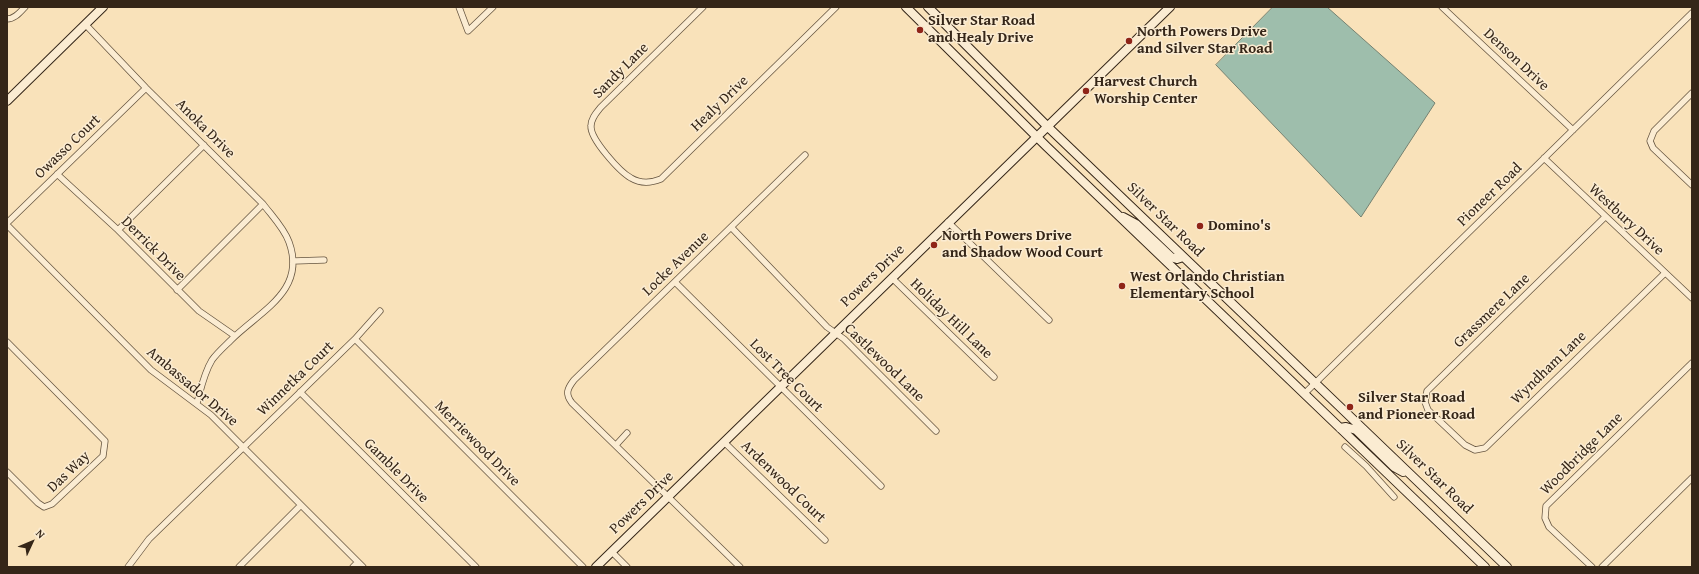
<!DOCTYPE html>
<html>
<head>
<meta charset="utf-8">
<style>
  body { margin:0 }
  #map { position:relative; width:1699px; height:574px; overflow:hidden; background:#f9e2ba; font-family:"Gentium Book Plus",serif }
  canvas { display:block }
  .frame { position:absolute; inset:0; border:8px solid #352618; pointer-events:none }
  .north { position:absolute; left:12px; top:522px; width:40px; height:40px; -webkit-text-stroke:3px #fbecd2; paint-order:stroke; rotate:46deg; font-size:11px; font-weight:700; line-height:16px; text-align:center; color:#352618 }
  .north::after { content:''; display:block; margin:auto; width:14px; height:18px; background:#352618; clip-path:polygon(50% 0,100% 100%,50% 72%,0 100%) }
</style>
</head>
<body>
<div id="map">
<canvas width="1699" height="574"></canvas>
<div class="frame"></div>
<div class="north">N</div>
</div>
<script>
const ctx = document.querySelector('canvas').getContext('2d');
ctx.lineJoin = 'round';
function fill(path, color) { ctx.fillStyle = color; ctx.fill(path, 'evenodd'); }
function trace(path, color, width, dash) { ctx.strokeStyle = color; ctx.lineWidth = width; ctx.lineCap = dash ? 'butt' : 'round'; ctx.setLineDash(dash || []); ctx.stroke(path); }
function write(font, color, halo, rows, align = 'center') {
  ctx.font = font + ' "Gentium Book Plus",serif'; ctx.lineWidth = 3; ctx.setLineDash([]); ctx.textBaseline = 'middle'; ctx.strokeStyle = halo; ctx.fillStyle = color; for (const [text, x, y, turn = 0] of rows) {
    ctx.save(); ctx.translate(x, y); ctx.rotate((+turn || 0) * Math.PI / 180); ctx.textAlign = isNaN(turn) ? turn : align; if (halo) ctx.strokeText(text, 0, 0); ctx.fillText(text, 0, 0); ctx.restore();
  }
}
const water = new Path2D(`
  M1273 7H1327L1435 103 1361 217 1216 65Z`);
const street = new Path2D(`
  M459 7 468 31 493 7
  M703 7 601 107C597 112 591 118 591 126 590 139 620 172 631 178 641 184 651 183 661 179L836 7
  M1442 7 1573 130
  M7 19C15 19 20 12 25 7
  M85 24 146 88 263 204C272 216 284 228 289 242 307 291 260 311 231 340 225 346 217 353 212 360 204 373 201 388 197 403
  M1692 93 1654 131 1650 141 1653 148 1692 185
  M1544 158 1692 298
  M57 174 118 230 199 311 235 336
  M1605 217 1427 391 1425 402 1428 410 1465 445 1475 450 1485 448 1665 273
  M948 222 1049 320
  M7 223 146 88
  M7 225 151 370 211 415 363 567
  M731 227 827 327 844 339 936 431
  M118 230 204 145
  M294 261 324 260
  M892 278 994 377
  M675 282 881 486
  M177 290 263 204
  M355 339 583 567
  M7 342 105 441 103 456 52 504 44 507 38 503 7 472
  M300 392 476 567
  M1304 394 1692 13
  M724 442 825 540
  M616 445 627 433
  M1345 447 1366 466 1394 497
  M612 552 627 567
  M128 567 149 539 355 339 380 311
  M239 567 301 505
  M353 567 358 562
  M740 567 572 403C565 394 567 389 574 380L805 155
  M1592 567 1549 527 1545 518 1546 506 1692 363
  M1602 567 1692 478`);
const secondary = new Path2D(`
  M906 7 1046 146 1485 567
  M928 7 1048 127 1507 567
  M7 101 103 7
  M1123 217 1136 224 1171 257 1177 259 1183 257
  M1340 428 1346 427 1356 430 1394 467 1403 472
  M596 567 1170 7`);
const markers = [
  [920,30,4,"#8f2418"],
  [1129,41,4,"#8f2418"],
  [1086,91,4,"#8f2418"],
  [1200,226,4,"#8f2418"],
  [934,245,4,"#8f2418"],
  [1122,286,4,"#8f2418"],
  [1350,407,4,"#8f2418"]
];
const poiNames = [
  ["Silver Star Road",928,21],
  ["and Healy Drive",928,38],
  ["North Powers Drive",1137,32],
  ["and Silver Star Road",1137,49],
  ["Harvest Church",1094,82],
  ["Worship Center",1094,99],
  ["Domino's",1208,226],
  ["North Powers Drive",942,236],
  ["and Shadow Wood Court",942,253],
  ["West Orlando Christian",1130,277],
  ["Elementary School",1130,294],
  ["Silver Star Road",1358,398],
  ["and Pioneer Road",1358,415]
];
const streetNames = [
  ["Denson Drive",1516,60,43],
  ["Sandy Lane",621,71,-45],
  ["Healy Drive",720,104,-44],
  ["Anoka Drive",205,129,45],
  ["Owasso Court",68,147,-44],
  ["Pioneer Road",1490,195,-44],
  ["Silver Star Road",1165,220,44],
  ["Westbury Drive",1626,220,43],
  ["Derrick Drive",153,249,45],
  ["Locke Avenue",676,264,-44],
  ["Powers Drive",873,276,-44],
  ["Grassmere Lane",1492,311,-44],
  ["Holiday Hill Lane",951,319,44],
  ["Castlewood Lane",884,363,44],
  ["Wyndham Lane",1549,368,-44],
  ["Lost Tree Court",786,376,45],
  ["Winnetka Court",296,379,-44],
  ["Ambassador Drive",192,387,40],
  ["Merriewood Drive",477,444,45],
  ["Woodbridge Lane",1582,454,-45],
  ["Gamble Drive",396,471,45],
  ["Das Way",69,472,-44],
  ["Silver Star Road",1434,477,44],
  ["Ardenwood Court",783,482,44],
  ["Powers Drive",642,503,-44]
];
fill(water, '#9ebeac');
trace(water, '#748171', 1);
trace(street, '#665540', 7);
trace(secondary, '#352618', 10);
trace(street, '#fbecd2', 5.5);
trace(secondary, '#fbecd2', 8);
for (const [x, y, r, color] of markers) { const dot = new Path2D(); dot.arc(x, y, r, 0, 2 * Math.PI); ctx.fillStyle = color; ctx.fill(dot); trace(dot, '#fbecd2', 1.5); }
write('bold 15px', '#352618', '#fbecd2', poiNames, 'left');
write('15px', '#352618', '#fbecd2', streetNames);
</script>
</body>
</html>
